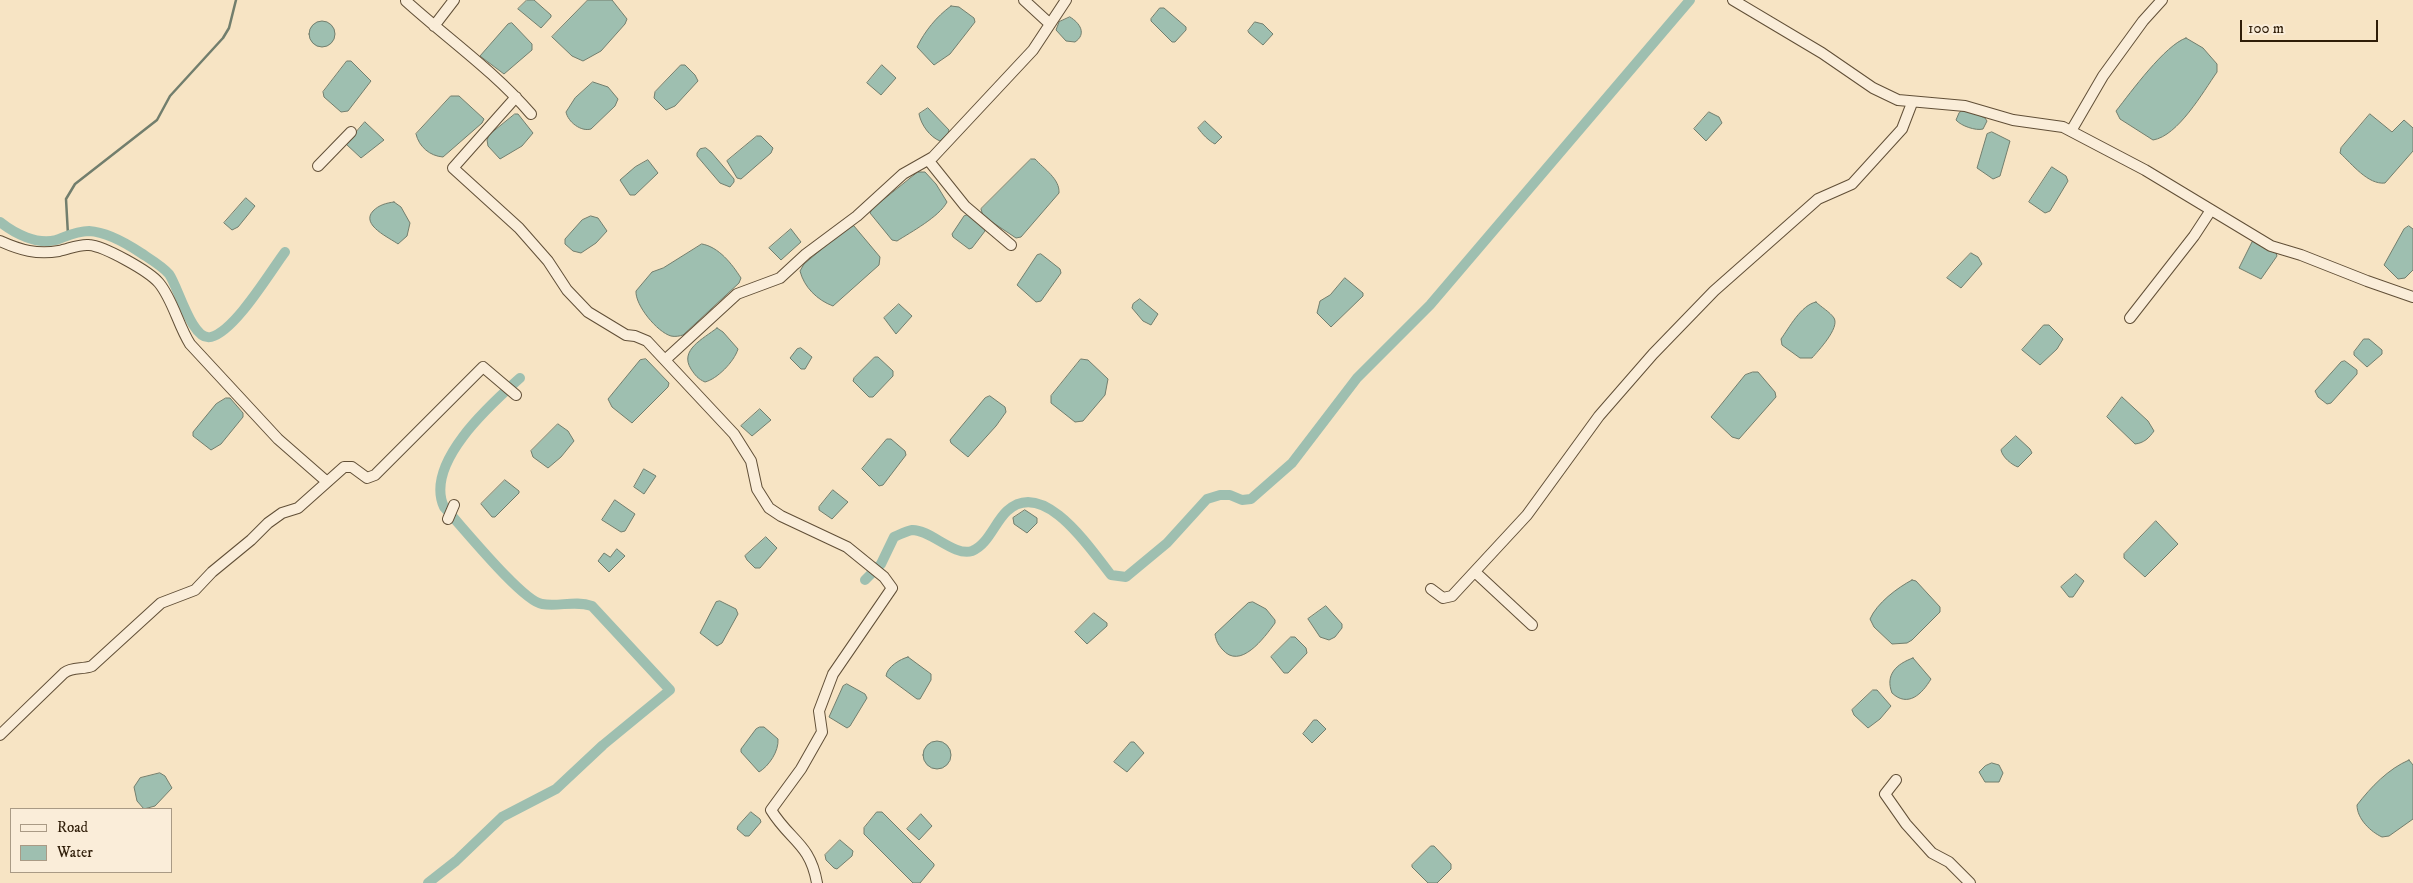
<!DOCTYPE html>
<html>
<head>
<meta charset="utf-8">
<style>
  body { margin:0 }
  #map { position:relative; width:2413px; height:883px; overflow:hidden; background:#f7e4c4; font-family:"IM FELL DW Pica",serif }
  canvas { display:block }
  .legend { position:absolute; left:10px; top:808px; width:162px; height:65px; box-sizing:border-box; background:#faedd9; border:1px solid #a99a85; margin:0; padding:6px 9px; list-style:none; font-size:15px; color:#2f1d08 }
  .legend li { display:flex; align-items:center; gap:10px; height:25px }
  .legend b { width:25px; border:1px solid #a99a85 }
  .scale { position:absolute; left:2240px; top:20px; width:138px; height:22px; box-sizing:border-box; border:2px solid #2f1d08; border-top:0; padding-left:6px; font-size:15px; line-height:18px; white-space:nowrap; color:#2f1d08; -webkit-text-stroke:4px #faedd9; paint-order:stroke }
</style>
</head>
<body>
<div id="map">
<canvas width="2413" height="883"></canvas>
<ul class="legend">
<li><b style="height:6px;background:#faedd9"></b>Road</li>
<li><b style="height:14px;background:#9ebfb0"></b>Water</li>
</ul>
<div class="scale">100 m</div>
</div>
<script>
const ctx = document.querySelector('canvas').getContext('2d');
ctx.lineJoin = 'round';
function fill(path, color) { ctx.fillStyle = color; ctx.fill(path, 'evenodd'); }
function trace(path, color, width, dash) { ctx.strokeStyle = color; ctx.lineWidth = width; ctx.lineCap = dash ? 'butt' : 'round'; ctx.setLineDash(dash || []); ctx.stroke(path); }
const water = new Path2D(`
  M527 0H534L551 15V17L541 28 518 9Z
  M588 0H612L627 19 625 24 601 51 583 61 572 56 552 37Z
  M951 6 959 7 974 18 975 22 950 54 934 65 917 47C925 31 936 17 951 6Z
  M1160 8H1164L1186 27V30L1175 42H1172L1151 21V19Z
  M1070 17C1080 23 1087 34 1075 42L1066 41 1056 30 1059 22Z
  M309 34a13 13 0 1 1 26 0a13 13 0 1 1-26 0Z
  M1255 22 1263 24 1273 34 1263 45 1249 33 1248 31Z
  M512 23 532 44V50L504 74 480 56 508 24Z
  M2186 38 2203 48 2217 64V72C2203 92 2178 136 2153 140L2120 119 2116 111C2131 92 2165 45 2186 38Z
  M347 61H351L371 81 348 111 341 112 324 97 323 92Z
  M681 65H685L695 75 698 81 675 106 666 110 654 98 655 92Z
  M882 65 896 78 881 95 867 83Z
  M593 82 608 87 618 99 615 106 591 129C581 132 568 122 566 112L575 98Z
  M451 96H459L484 119 482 123 443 157C430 156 419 147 416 134Z
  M928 108 949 130 948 134 940 141C930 137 921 125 919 114Z
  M1962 111 1972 112 1985 118 1987 121 1983 129C1976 131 1961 126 1956 120L1959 113Z
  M1709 112 1719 117 1722 123 1706 141 1694 129Z
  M515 114H518L533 133 522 146 500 159 488 146 487 140 489 135Z
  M2370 114 2392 132 2404 120 2413 128V151L2385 183C2368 185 2352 164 2340 153L2341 148Z
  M1205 121 1222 137 1215 144C1209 141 1202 134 1198 128Z
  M365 122 384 140 361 158 346 144Z
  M1992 132 2010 141 2000 176 1993 179 1977 168 1987 134Z
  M757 136H761L773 148 771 153 741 179 737 178 727 161Z
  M706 148 711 152 734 179V182L730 187 720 183 697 156V153L700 149Z
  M1031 159H1035C1044 169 1060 179 1059 193L1021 237 1016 238 983 216 981 209Z
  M648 160 658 173 635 195H630L620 180 635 167Z
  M2052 167 2066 176 2068 181 2050 211 2045 213 2029 202Z
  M918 172H925L936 184 947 202C939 217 911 232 897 241L892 240 870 213 872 209Z
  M246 198 255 206 238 227 232 230 224 223Z
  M394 202 401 207 410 223 407 236 398 244C390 238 360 225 373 211 379 205 386 203 394 202Z
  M968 215 984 228 985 231 972 248 969 249 953 237 952 234 964 216Z
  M591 216 598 218 607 231 596 243 581 253 573 251 565 244V239L582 220Z
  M854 226 880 257 879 265 833 306C817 300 804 287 800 271L804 264 848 227Z
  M2409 226 2413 229V270L2405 278 2398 279 2384 265 2404 229Z
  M791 229 801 242 781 260 769 248Z
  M2256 241 2276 253 2277 256 2261 279 2239 268 2252 242Z
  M702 244C719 247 732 264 741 278L739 283 683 335C680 336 675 337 671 336 657 332 635 305 636 291L652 272 663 268Z
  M1971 253 1978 257 1982 264 1961 288 1947 278Z
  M1041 254 1060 269 1061 273 1041 301 1036 302 1017 285 1037 255Z
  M1345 278 1363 293V296L1331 327 1317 313 1320 301 1330 295Z
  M1140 299 1158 314 1151 325 1143 321 1132 308 1133 304Z
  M1816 302C1821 307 1830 312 1834 318 1840 328 1818 351 1812 358H1800L1782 345 1781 339C1789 328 1801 305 1816 302Z
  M899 304 912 316 896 334 884 318Z
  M2044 325H2049L2063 339 2057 349 2040 365 2022 350Z
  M717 328 723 332 738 349C734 362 717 379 705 382 698 379 695 375 691 369 679 350 703 339 717 328Z
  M2364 339H2369L2382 350V354L2367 367 2354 355V352Z
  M801 348 812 357 805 369H801L790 358 797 349Z
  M875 357H878L893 371V376L873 397H869L853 381 854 378Z
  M646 359 669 383 668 387 632 423 612 407 608 399 640 360Z
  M1081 359 1088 360 1108 379 1105 395 1083 421 1075 422 1051 403V396Z
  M2345 361 2357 370V374L2331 403 2327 404 2318 397 2315 391 2341 362Z
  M1753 372H1758L1775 392 1776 397 1739 439 1732 437 1711 417 1745 375Z
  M990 396 1005 407 1006 412 996 426 968 457 951 443 950 440 985 398Z
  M2122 397 2148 421 2154 431C2149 438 2144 443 2135 444L2107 417Z
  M226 398H230L243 413V417L221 444 211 450 193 436V432L216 404Z
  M760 409 771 420 752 436 741 426Z
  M558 424 568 431 574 441 561 457 548 468 533 457 531 451Z
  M2016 436 2030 449 2032 453 2018 467C2012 465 2002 457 2001 450Z
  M887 439H891L905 451 906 455 883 485 879 486 862 469Z
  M644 469 656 476 644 494 634 487Z
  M505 480 519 491V493L495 517H492L481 504Z
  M833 490 848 502 832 519 819 510V507Z
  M615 500 635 514 625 531 621 532 602 520Z
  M1025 510 1037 518V523L1027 533 1014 524 1013 518Z
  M2156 521 2178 544 2145 577 2124 558V554Z
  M766 537 777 548 760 568H755L747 560 745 556Z
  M617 549 625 556 609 572 598 561 604 553 610 557Z
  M2076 574 2084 581 2073 597H2069L2061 587Z
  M1912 580 1916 581 1940 607V612L1912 640 1907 643 1892 644 1874 627 1870 619C1877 603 1897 588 1912 580Z
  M720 601 736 609 738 614 722 643 717 646 700 633 716 602Z
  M1253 602 1266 609 1275 620V623C1264 638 1240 671 1222 649 1218 644 1216 641 1215 634L1248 603Z
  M1326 606 1342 624V628L1335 637 1329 640 1320 637 1308 619Z
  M1094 613 1107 623V626L1087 644 1075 632Z
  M1291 637H1295L1306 648 1307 653 1288 673H1284L1271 657Z
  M908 657 931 674V680L920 699H917L886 676C887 667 900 659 908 657Z
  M1913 658 1931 679C1922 694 1908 708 1892 693 1885 675 1896 664 1913 658Z
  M847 684 865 694 867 698 850 726 847 728 829 717 843 686Z
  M1873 690H1877L1891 706 1880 719 1868 728 1854 715 1852 710Z
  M1314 720H1317L1326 729 1312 743 1303 734Z
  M760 727H764L778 739C779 751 769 766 759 772L741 752V749L756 729Z
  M923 755a14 14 0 1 1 28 0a14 14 0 1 1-28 0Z
  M1131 742H1134L1144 753 1127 772 1114 762Z
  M2409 760 2413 765V819L2389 836 2382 837C2371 832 2357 819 2357 805 2371 787 2388 769 2409 760Z
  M1992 763 1999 765 2003 773 1999 782H1985L1979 772 1985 766Z
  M160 773 165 776 172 788 155 806 144 809 137 801 134 787 140 778Z
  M751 812 760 819 761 822 749 836H745L737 829 738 826Z
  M877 812H882L934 864V866L920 883H913L864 834V828Z
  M921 814 932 826 919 840 907 829Z
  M840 840 853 851 852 856 837 869 834 868 826 860 825 855Z
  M1431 846H1434L1451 864V869L1437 883H1428L1412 867V865Z`);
const stream = new Path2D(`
  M68 235 66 199 75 184 157 120 170 96 223 38 229 28 236 0`);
const canal = new Path2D(`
  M0 222C15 234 37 245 56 240 67 236 77 231 89 231 107 232 126 243 141 253 150 259 162 266 169 274 178 286 192 342 211 337 235 331 270 272 285 252
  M865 580 881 564 894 537C899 535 906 531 912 530 930 529 954 557 972 551 988 545 995 522 1007 511 1044 477 1091 550 1111 575L1126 577 1167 543 1207 499 1220 495H1230L1242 500 1251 499 1292 463 1357 378 1430 305 1690 0
  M428 883 456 861 502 817 556 789 603 745 670 690 592 606C575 600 559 607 542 604 522 601 461 525 444 507 424 463 491 404 520 378`);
const street = new Path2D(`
  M1024 0 1050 24
  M1733 0 1822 53 1873 88 1898 100 1965 106 2013 120 2063 127 2145 170 2271 246 2301 255 2367 281 2413 297
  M406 1C448 39 494 71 531 114
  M434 26 454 0
  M516 97 453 168 519 228 548 261 567 290 588 312 626 335 635 336 647 341 734 434 751 461 757 489 769 508 781 516 847 547 884 577 892 588 833 674 819 711 822 732 801 769 771 810C790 841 810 843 817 883
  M2071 131 2103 76 2143 21 2162 0
  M929 161 965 206 1011 245
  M318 166 351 132
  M0 241C20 250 37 255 59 251 69 249 79 244 89 245 104 246 149 271 159 283 173 300 178 325 190 344L278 439 326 481
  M2130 318 2194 236 2211 210
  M665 360 737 294 780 278 806 254 857 216 903 174 933 157 1033 50 1066 0
  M448 519 454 505
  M1475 572 1532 625
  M1431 589 1443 598 1452 596 1527 515 1599 416 1653 354 1714 291 1818 199 1852 184 1902 129 1912 103
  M0 735 64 673C73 666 82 670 92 666L161 603 195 590 212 572 251 540 268 523 282 513 298 508 344 467H352L367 478 375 475 483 367 516 395
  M1896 780 1885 794 1906 824 1932 853 1949 862 1970 883`);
fill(water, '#9ebfb0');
trace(water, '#727e6d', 1);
trace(stream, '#727e6d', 2.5);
trace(canal, '#9ebfb0', 10);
trace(street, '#614f37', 12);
trace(street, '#faedd9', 10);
</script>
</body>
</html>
